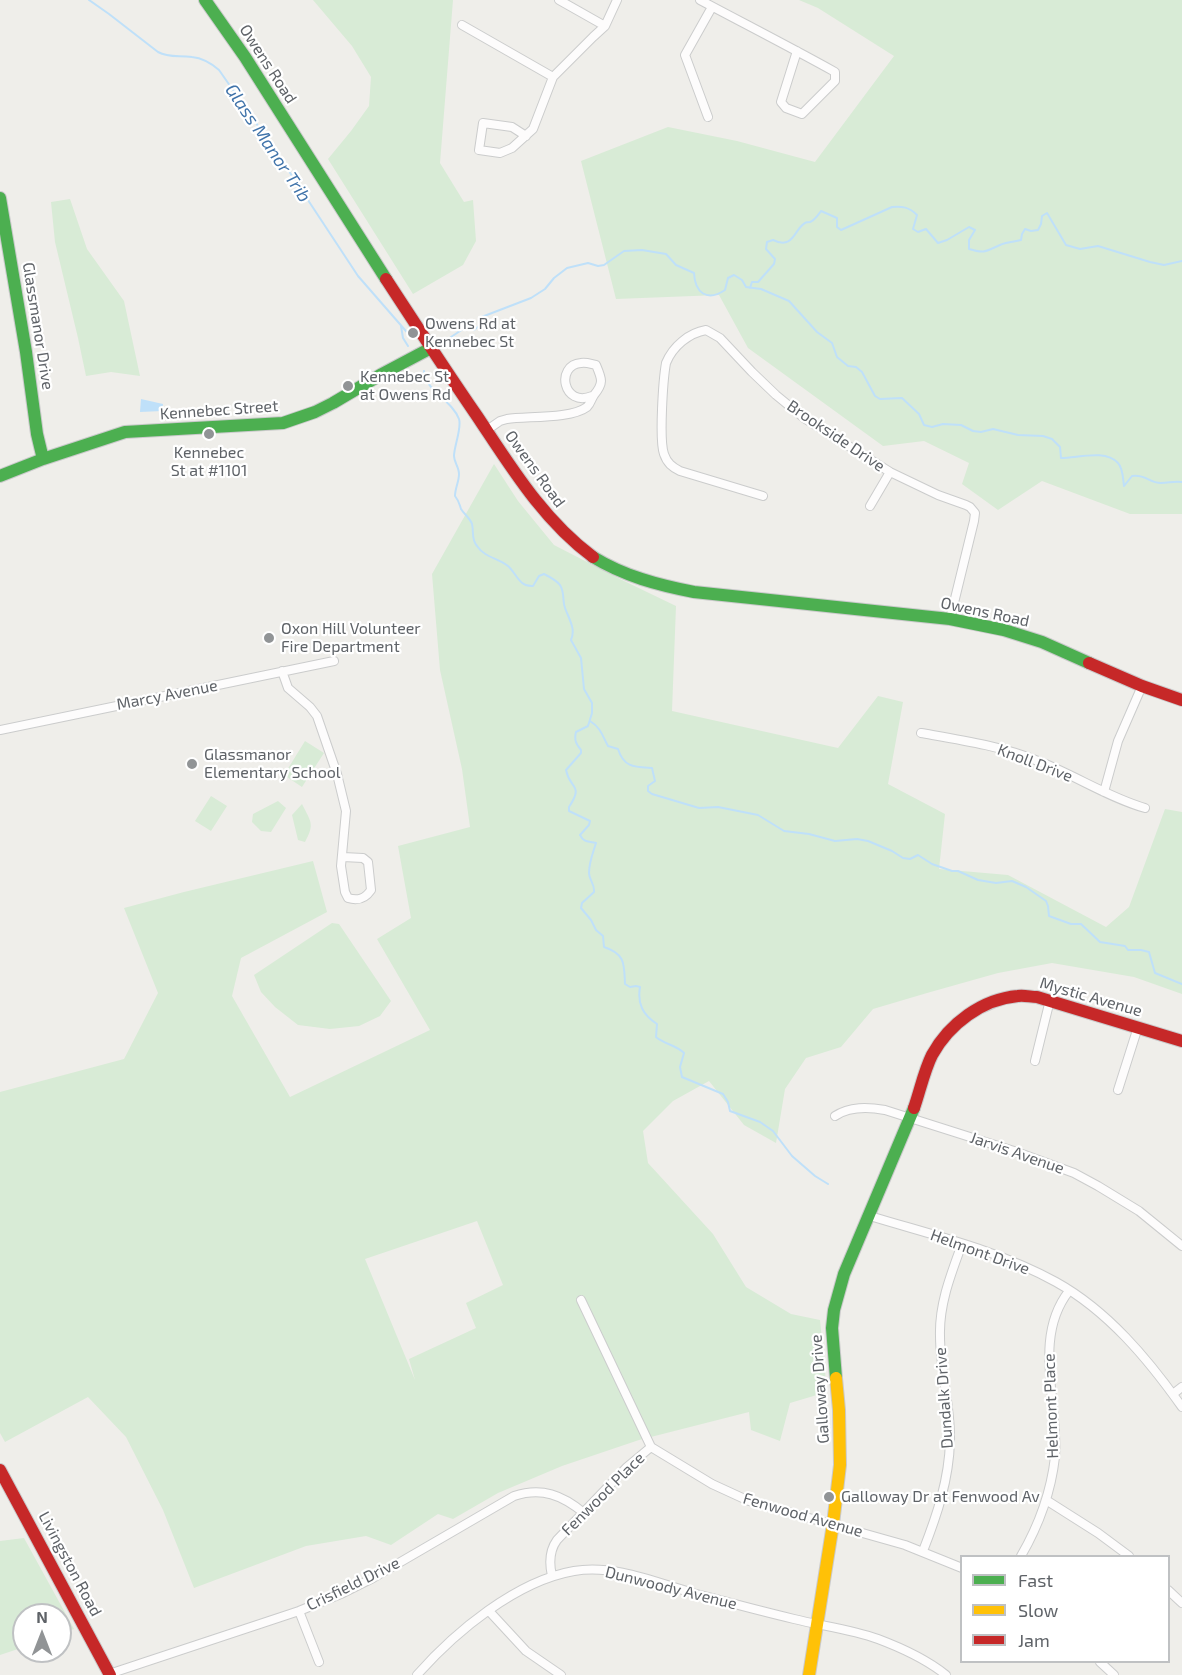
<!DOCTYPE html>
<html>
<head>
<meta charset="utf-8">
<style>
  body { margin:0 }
  #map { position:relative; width:1182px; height:1675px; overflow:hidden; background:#efeeea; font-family:"Exo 2",sans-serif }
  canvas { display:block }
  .legend { position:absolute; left:960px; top:1555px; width:210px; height:108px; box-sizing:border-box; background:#fff; border:2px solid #bfc1c3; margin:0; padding:8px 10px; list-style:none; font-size:18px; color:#5f6368 }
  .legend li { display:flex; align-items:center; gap:12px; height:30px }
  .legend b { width:30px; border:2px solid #bfc1c3 }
  .north { position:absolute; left:12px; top:1603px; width:60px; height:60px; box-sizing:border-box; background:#fff; border:2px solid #bfc1c3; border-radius:50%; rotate:0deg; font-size:16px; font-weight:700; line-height:24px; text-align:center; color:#5f6368 }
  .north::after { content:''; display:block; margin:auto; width:21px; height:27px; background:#919496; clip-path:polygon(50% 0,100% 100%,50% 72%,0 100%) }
</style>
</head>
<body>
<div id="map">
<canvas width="1182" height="1675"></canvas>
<ul class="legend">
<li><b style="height:8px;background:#4caf50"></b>Fast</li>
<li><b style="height:8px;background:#ffc107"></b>Slow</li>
<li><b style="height:8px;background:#c62828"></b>Jam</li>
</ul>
<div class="north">N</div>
</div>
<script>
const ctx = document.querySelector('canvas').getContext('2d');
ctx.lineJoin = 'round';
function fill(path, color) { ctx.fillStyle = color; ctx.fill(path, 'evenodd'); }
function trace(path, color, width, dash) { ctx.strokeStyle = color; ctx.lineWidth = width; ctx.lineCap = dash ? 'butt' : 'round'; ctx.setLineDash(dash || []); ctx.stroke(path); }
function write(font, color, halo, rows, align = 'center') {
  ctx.font = font + ' "Exo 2",sans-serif'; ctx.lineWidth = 4.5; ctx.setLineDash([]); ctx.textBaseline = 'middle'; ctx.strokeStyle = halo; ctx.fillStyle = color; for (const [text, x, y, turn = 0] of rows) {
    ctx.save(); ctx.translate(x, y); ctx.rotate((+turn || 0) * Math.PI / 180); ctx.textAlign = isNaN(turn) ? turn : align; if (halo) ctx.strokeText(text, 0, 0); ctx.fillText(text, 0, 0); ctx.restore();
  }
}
const green = new Path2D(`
  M313 0H453L440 163 464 202 473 200 476 241 463 265 413 294 328 159 351 131 369 106 371 77 352 46Z
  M799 0H1182V514H1130L1042 481 998 510 962 484 969 463 924 441 883 446 748 348 719 295 616 299 581 161 668 127 737 141 815 162 894 56 818 8Z
  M70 199 87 249 124 301 140 376 111 372 86 376 78 338 55 242 51 202Z
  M494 464 518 501 554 545 622 580 676 606 672 711 838 748 878 696 903 702 888 784 945 814 939 869 1008 875 1106 927 1129 907 1165 809 1182 812V994L1134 977 1052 963 998 973 927 993 873 1009 841 1047 806 1058 785 1089 776 1143 744 1125 709 1081 673 1101 643 1131 648 1163 713 1234 746 1287 791 1314 820 1320 827 1392 790 1403 780 1441 751 1430 749 1412 639 1440 562 1466 498 1493 453 1519 438 1514 391 1545 366 1536 306 1546 194 1588 163 1510 126 1437 88 1397 5 1442 0 1433V1092L124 1059 158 993 124 908 184 892 313 861 327 912 241 958 232 996 290 1097 430 1030 377 939 411 918 398 846 470 827 462 769 440 670 432 574ZM477 1221 503 1285 466 1303 476 1328 409 1359 415 1380 365 1259Z
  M305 741 324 753 302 787 284 775Z
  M211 796 227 806 211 831 195 821Z
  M278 801 286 808 271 832 261 831 252 822 253 814Z
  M302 804C311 822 315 824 305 842L298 840 292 815Z
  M332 923 339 924 391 1001 380 1016 359 1026 330 1029 298 1025 275 1007 261 992 254 975Z
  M24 1538 74 1629 60 1634V1615H24V1647L0 1655V1541Z`);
const water = new Path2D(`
  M141 399 163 404 162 411 140 412Z`);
const stream = new Path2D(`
  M89 0 109 14 158 52C169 58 179 55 192 57 202 58 211 63 219 70L277 153 358 276 412 338
  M750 288 752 282H758L774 264 775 259 766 249 767 242 773 240C794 250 794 229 805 223 806 222 808 222 810 222 815 220 818 215 821 211L837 218V227L841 230 892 207C902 206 909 207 917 215L913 229 918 232 926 229 938 243 947 240 969 227 975 230 969 240V249C985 254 986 251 1000 245 1006 242 1014 242 1021 240L1022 234 1025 229 1031 231 1038 230 1041 224 1042 216 1047 213 1066 245 1080 249 1098 246 1150 262 1164 265 1182 261
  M401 326 403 338 408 346
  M445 341 466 327 474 330 479 326V318L531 298 545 289 554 278 567 268 588 263 598 266 604 265 624 251 642 250 666 254 676 265 694 273C695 293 707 302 725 290L728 278 734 275 742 280 746 287 761 289 789 301 817 332 832 343 837 357 848 366 856 367 862 372 875 396 880 399 902 398 919 414 924 425 932 427 943 424 961 425 973 431 981 432 993 429 1018 435 1043 436 1052 439 1060 447 1061 458C1078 458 1105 449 1118 463 1123 468 1123 479 1124 486L1132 476C1146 474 1149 483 1161 483 1169 483 1173 481 1182 482
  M424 371C425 391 452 400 459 419 462 428 454 446 454 456 454 462 459 467 459 474 459 482 455 488 455 496 459 501 459 503 461 509 464 514 470 518 472 524 474 532 471 539 477 546 485 558 499 558 508 566 517 574 519 587 533 586L539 576 544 574C550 577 556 580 560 585 565 593 562 600 565 608 569 619 576 629 571 640L581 658 584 689 592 703V713L588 726 576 732C574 740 576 744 581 750V753L566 770C570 790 584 784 569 807V811L590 821 589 825 580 835C584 843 588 841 596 843 593 853 589 862 589 873 589 880 595 884 594 892L582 903 581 908 591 920 596 930 603 936 604 947C626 954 624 965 625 984L630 987 636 986 640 987C637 1004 643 1015 657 1024L656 1037C664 1044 676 1045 684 1053L680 1067 682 1077 723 1094 728 1102 730 1111 760 1122 773 1131 792 1156 815 1176 828 1184
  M590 721C601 728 602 735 608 746L618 749C624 768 635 767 652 768L655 781 648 786V791L652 794 699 808 718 807 758 815 784 831 809 834 835 841 857 839 868 841 892 851 903 858 910 859 918 855 932 864 952 871H958L978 880 996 883 1012 881 1026 887 1046 901 1048 906 1049 916 1071 924H1081L1100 942 1125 946 1128 950H1141L1149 952 1155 973 1182 984`);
const street = new Path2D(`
  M559 0 605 26
  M700 0C745 24 790 47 835 72V81L802 114 786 108 781 102 797 51
  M462 25 553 77
  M708 117 685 55 712 7
  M526 136 512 127 483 123 479 150 500 153 512 148 533 129 553 77 593 37 605 26 617 0
  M487 430 500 421 507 419C527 416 571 419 587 407 591 403 591 399 594 395 604 383 602 379 596 365 591 364 586 362 581 363 555 365 563 408 592 396
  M763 496 680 471C672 467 667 463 664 454 659 440 663 380 666 363 673 346 689 333 706 330L720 338 752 372 776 395 804 418 890 472 938 495 966 505 970 507 975 513 974 521 950 619
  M870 506 890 472
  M282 671 288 688 310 707 317 716 337 774 346 811 341 866 345 892 348 898C358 901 365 899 371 890L368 862 363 858 343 857
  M0 730 334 661
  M921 733C961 740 1001 746 1038 761 1075 775 1107 797 1145 808
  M1104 792 1118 741 1142 686
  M1035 1061 1050 1000
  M1118 1090 1138 1027
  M835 1116C850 1106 868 1107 885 1110L1014 1151 1074 1173 1098 1186 1139 1211 1182 1246
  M870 1216C932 1235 998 1250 1056 1282 1108 1311 1148 1359 1182 1407
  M581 1300 651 1447
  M1173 1394 1182 1387
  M651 1447 712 1484 749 1501 905 1545 962 1568
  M1046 1500 1098 1533 1129 1556
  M923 1551C937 1515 949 1480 950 1441 951 1406 940 1371 940 1336 939 1304 951 1274 962 1244
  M1021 1556C1039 1525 1051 1492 1055 1457 1059 1402 1032 1338 1069 1291
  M552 1576C549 1563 549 1551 557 1540L627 1467 651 1447
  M1168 1590 1182 1603
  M299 1611 319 1662
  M489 1611 526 1651 561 1675
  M1100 1662 1114 1675
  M109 1674 299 1611 343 1593 373 1578 514 1496C542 1487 562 1495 584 1513
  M417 1675C455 1632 516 1581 574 1571 613 1564 655 1582 693 1593 727 1602 760 1611 794 1619 822 1626 851 1629 878 1639 902 1648 926 1659 946 1675`);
const fast = new Path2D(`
  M205 0 245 57 386 279
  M0 198 26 352 37 434 43 459
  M0 476 43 459 125 432 283 423 315 412 333 403 382 374 431 348
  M593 557C624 576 658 585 694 592L950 619 1004 630 1042 642 1089 663
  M836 1378 832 1328 834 1310 844 1274 914 1108`);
const slow = new Path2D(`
  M809 1675 833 1524 840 1465 839 1410 836 1378`);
const jam = new Path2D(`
  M386 279C416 325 446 371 477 416 511 467 543 520 593 557
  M1089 663 1142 686 1182 700
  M914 1108C920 1091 924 1071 932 1055 949 1024 982 999 1018 996 1024 995 1031 997 1037 997L1182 1041
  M0 1470 110 1675`);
const markers = [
  [413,333,6,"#919496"],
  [348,386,6,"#919496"],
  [209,434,6,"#919496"],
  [269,638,6,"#919496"],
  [192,764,6,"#919496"],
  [829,1497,6,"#919496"]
];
const streetNames = [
  ["Owens Road",268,64,57],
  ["Glassmanor Drive",38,326,81],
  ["Kennebec Street",219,410,-4],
  ["Brookside Drive",836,436,34],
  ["Owens Road",535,469,54],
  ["Owens Road",985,612,12],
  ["Marcy Avenue",167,695,-11],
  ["Knoll Drive",1035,763,21],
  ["Mystic Avenue",1091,997,16],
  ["Jarvis Avenue",1017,1153,19],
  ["Helmont Drive",980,1252,20],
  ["Galloway Drive",820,1389,-94],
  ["Dundalk Drive",944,1398,-94],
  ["Helmont Place",1051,1406,-92],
  ["Fenwood Place",603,1494,-45],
  ["Fenwood Avenue",803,1515,16],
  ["Livingston Road",70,1564,62],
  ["Crisfield Drive",353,1584,-26],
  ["Dunwoody Avenue",671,1588,14]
];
const poiNames = [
  ["Owens Rd at",425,324],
  ["Kennebec St",425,342],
  ["Kennebec St",360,377],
  ["at Owens Rd",360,395],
  ["Kennebec",209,453,"center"],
  ["St at #1101",209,471,"center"],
  ["Oxon Hill Volunteer",281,629],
  ["Fire Department",281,647],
  ["Glassmanor",204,755],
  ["Elementary School",204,773],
  ["Galloway Dr at Fenwood Av",841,1497]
];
const waterNames = [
  ["Glass Manor Trib",268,143,56]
];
fill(green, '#d8ebd6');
fill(water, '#bfe0f9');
trace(stream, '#bfe0f9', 2);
trace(street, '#cbcccc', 10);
trace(fast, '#cacacb', 14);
trace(slow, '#cacacb', 14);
trace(jam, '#cacacb', 14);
trace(street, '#fdfcfc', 8);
trace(fast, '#4caf50', 12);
trace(slow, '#ffc107', 12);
trace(jam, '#c62828', 12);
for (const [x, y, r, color] of markers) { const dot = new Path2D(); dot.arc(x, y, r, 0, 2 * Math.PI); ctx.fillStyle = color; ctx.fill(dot); trace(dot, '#fff', 2); }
write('16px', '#5f6368', '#fff', streetNames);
write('16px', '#5f6368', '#fff', poiNames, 'left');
write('italic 18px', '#4174aa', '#fff', waterNames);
</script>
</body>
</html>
